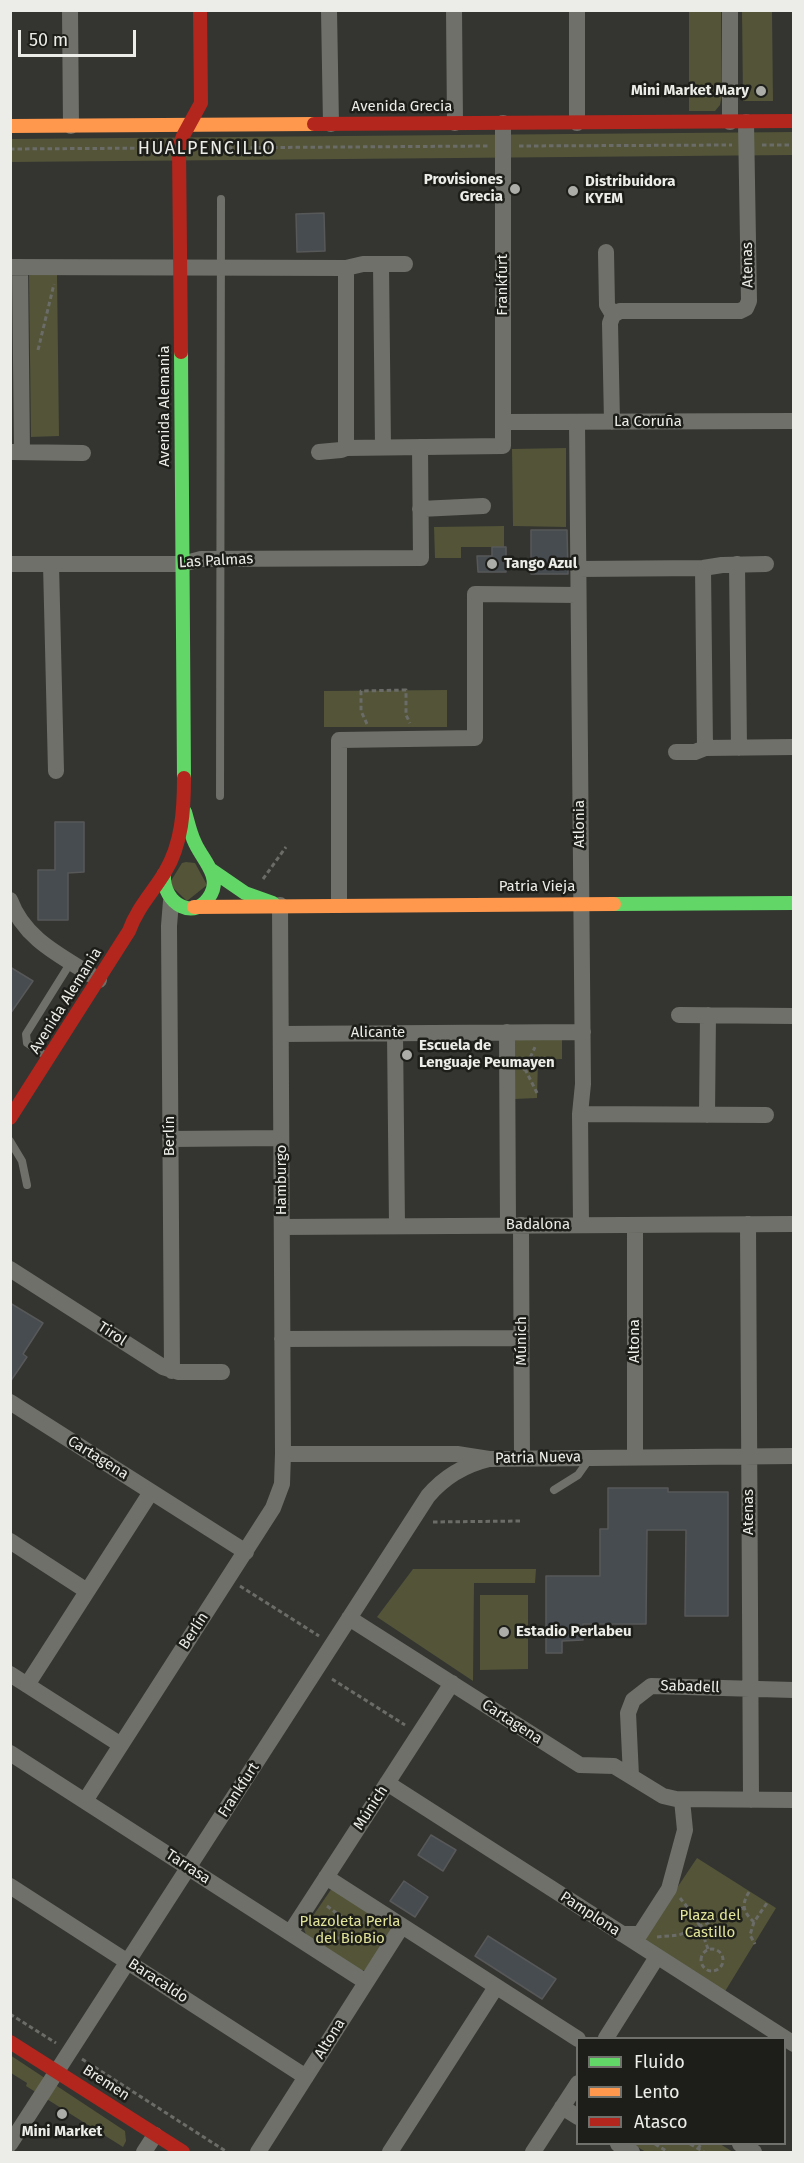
<!DOCTYPE html>
<html>
<head>
<meta charset="utf-8">
<style>
  body { margin:0 }
  #map { position:relative; width:804px; height:2163px; overflow:hidden; background:#343531; font-family:"Fira Sans",sans-serif }
  canvas { display:block }
  .frame { position:absolute; inset:0; border:12px solid #ecece8; pointer-events:none }
  .legend { position:absolute; left:576px; top:2037px; width:210px; height:108px; box-sizing:border-box; background:#1d1d1a; border:2px solid #70706c; margin:0; padding:8px 10px; list-style:none; font-size:18px; color:#ecece8 }
  .legend li { display:flex; align-items:center; gap:12px; height:30px }
  .legend b { width:30px; border:2px solid #70706c }
  .scale { position:absolute; left:18px; top:30px; width:118px; height:27px; box-sizing:border-box; border:3px solid #ecece8; border-top:0; padding-left:8px; font-size:18px; line-height:21px; white-space:nowrap; color:#ecece8; -webkit-text-stroke:4px #1d1d1a; paint-order:stroke }
</style>
</head>
<body>
<div id="map">
<canvas width="804" height="2163"></canvas>
<div class="frame"></div>
<ul class="legend">
<li><b style="height:8px;background:#63d668"></b>Fluido</li>
<li><b style="height:8px;background:#ff974d"></b>Lento</li>
<li><b style="height:8px;background:#b3261e"></b>Atasco</li>
</ul>
<div class="scale">50 m</div>
</div>
<script>
const ctx = document.querySelector('canvas').getContext('2d');
ctx.lineJoin = 'round';
function fill(path, color) { ctx.fillStyle = color; ctx.fill(path, 'evenodd'); }
function trace(path, color, width, dash) { ctx.strokeStyle = color; ctx.lineWidth = width; ctx.lineCap = dash ? 'butt' : 'round'; ctx.setLineDash(dash || []); ctx.stroke(path); }
function write(font, color, halo, rows, align = 'center') {
  ctx.font = font + ' "Fira Sans",sans-serif'; ctx.lineWidth = 5; ctx.setLineDash([]); ctx.textBaseline = 'middle'; ctx.strokeStyle = halo; ctx.fillStyle = color; for (const [text, x, y, turn = 0] of rows) {
    ctx.save(); ctx.translate(x, y); ctx.rotate((+turn || 0) * Math.PI / 180); ctx.textAlign = isNaN(turn) ? turn : align; if (halo) ctx.strokeText(text, 0, 0); ctx.fillText(text, 0, 0); ctx.restore();
  }
}
const green = new Path2D(`
  M689 11H721L722 95 720 105 715 111H689Z
  M742 11H772L773 101H743Z
  M793 132 794 155 11 162 10 139Z
  M29 274H57L59 436 31 437Z
  M566 448V527L513 526 512 449Z
  M504 526V547H461V558H435L434 527Z
  M447 690V727H324V691Z
  M186 862 195 863 207 885 187 901 169 884 182 863Z
  M562 1034V1059L538 1060 537 1098 515 1099 513 1039Z
  M413 1569H536L535 1583H474L473 1681 377 1617Z
  M528 1595V1669L480 1670V1595Z
  M697 1858 776 1908 724 1993 642 1940Z
  M332 1888 393 1929 365 1970 358 1971 307 1937 304 1929Z
  M10 2055 125 2131 126 2141 123 2147 26 2086 27 2083 11 2073Z
  M632 2144H720L733 2152H646Z`);
const building = new Path2D(`
  M324 213 325 251 297 252 296 214Z
  M531 530H567L568 574H531Z
  M492 547H506V572H478L477 556H492Z
  M55 822H84V872L68 873V920H38V870H55Z
  M10 967 33 981 10 1014Z
  M10 1303 43 1323 23 1354 27 1357 10 1382Z
  M608 1488H668V1492H728V1616H685L686 1530H647L646 1624H583V1640L562 1641V1653H546V1576H600V1529H608Z
  M431 1835 456 1850 443 1871 418 1855Z
  M404 1881 428 1897 415 1917 390 1901Z
  M488 1936 556 1979 542 1999 475 1956Z`);
const path = new Path2D(`
  M762 145H794
  M519 146 732 145
  M198 148 489 146
  M10 149 162 148
  M38 350 54 284
  M367 724 361 711V691L406 690V715L410 723
  M263 879 286 847
  M525 1069 537 1093
  M524 1071 535 1047
  M433 1522 521 1521
  M240 1586 319 1636
  M332 1679 405 1725
  M749 1892C741 1905 743 1912 754 1922L767 1903
  M327 1906 348 1922 369 1923
  M754 1922 750 1935 755 1944
  M317 1923 338 1938 348 1922
  M657 1937 679 1935 700 1926 692 1913 680 1898
  M701 1960a11 11 0 1 1 22 0a11 11 0 1 1-22 0Z
  M708 1949 700 1926 743 1908
  M10 2014 56 2043
  M82 2059 227 2152
  M655 2144 668 2152
  M690 2144 704 2152
  M698 2149 701 2144`);
const lane = new Path2D(`
  M220 796 221 199
  M49 1058 27 1043 26 1034 71 962
  M10 1141 22 1161 27 1185
  M554 1490 578 1475 590 1458`);
const street = new Path2D(`
  M70 10 71 126
  M329 10 331 124
  M454 10 455 123
  M577 10V123
  M730 10V122
  M606 252 607 305 613 315 610 323 612 422
  M381 264 383 447
  M10 267 346 268 363 264H405
  M20 267 22 452
  M346 268V448
  M613 315 620 311H740L746 308 749 301 746 122
  M503 422 794 421
  M577 422 583 1084 580 1114 581 1225
  M11 452 83 453
  M319 452 341 450 346 448 503 446V123
  M420 509 483 506
  M10 564H182L201 559 421 558 420 447
  M51 564 56 771
  M737 564 739 748
  M703 568 705 748
  M578 569 703 568 722 565 766 564
  M676 752H695L705 748 794 747
  M10 900C25 941 64 957 99 980
  M171 901 169 926 172 1371
  M339 905V740L475 738V594L578 595
  M679 1015 794 1016
  M507 1032 508 1225
  M395 1033 397 1226
  M281 1034 583 1032
  M580 1114 766 1115
  M707 1115 708 1015
  M170 1139 281 1138
  M748 1224 751 1800
  M521 1225 522 1458
  M635 1225V1457
  M282 1227 794 1224
  M10 1269 163 1367 179 1372H222
  M282 1339 522 1338
  M10 1402 246 1552
  M283 1454H457L489 1459 794 1456
  M10 1541 87 1591
  M349 1618 580 1765 614 1766 663 1796 676 1799 794 1800
  M10 1674 121 1745
  M27 1685 151 1492
  M10 1753 366 1982
  M631 1776 628 1713 633 1700 651 1686 794 1690
  M387 1783 794 2044
  M85 1801 273 1508 282 1484 283 1454 280 905
  M326 1877 578 2039
  M10 1886 306 2077
  M290 1933 452 1683
  M622 1934H640L669 1889 685 1830 682 1800
  M606 2038 657 1957
  M562 2107 578 2117
  M10 2144 428 1496C445 1476 464 1465 489 1459
  M618 2144 632 2152
  M740 2144 754 2152
  M144 2152 155 2135
  M258 2152 402 1926
  M390 2152 496 1987
  M533 2152 578 2083`);
const fast = new Path2D(`
  M181 352 184 778
  M210 869 245 893 273 903
  M164 874C162 904 196 923 211 894 221 876 202 859 195 843 190 833 188 822 185 812
  M614 904 794 903`);
const slow = new Path2D(`
  M10 126 314 124
  M194 907 614 904`);
const jam = new Path2D(`
  M314 124 794 121
  M181 352 179 148 183 136 201 103 200 10
  M10 1118 129 931C137 908 153 892 165 872 182 844 184 810 184 778
  M10 2042 183 2152`);
const markers = [
  [761,91,6,"#acaca8"],
  [515,189,6,"#acaca8"],
  [573,191,6,"#acaca8"],
  [492,564,6,"#acaca8"],
  [407,1055,6,"#acaca8"],
  [504,1632,6,"#acaca8"],
  [62,2114,6,"#acaca8"]
];
const poiNames = [
  ["Mini Market Mary",749,91,"right"],
  ["Provisiones",503,180,"right"],
  ["Grecia",503,197,"right"],
  ["Distribuidora",585,182],
  ["KYEM",585,199],
  ["Tango Azul",504,564],
  ["Escuela de",419,1046],
  ["Lenguaje Peumayen",419,1063],
  ["Estadio Perlabeu",516,1632],
  ["Mini Market",62,2132,"center"]
];
const streetNames = [
  ["Avenida Grecia",402,107],
  ["Atenas",748,265,-91],
  ["Frankfurt",503,285,-90],
  ["Avenida Alemania",165,406,-90],
  ["La Coruña",648,422],
  ["Las Palmas",216,561,-3],
  ["Atlonia",580,824,-90],
  ["Patria Vieja",537,887],
  ["Avenida Alemania",66,1001,-58],
  ["Alicante",378,1033],
  ["Berlín",170,1136,-90],
  ["Hamburgo",282,1180,-90],
  ["Badalona",538,1225],
  ["Tirol",112,1334,33],
  ["Múnich",522,1341,-90],
  ["Altona",635,1341,-90],
  ["Cartagena",98,1458,32],
  ["Patria Nueva",538,1458,-1],
  ["Atenas",749,1512,-90],
  ["Berlín",194,1631,-57],
  ["Sabadell",690,1687,2],
  ["Cartagena",512,1722,33],
  ["Frankfurt",239,1790,-57],
  ["Múnich",371,1808,-57],
  ["Tarrasa",188,1867,33],
  ["Pamplona",590,1914,33],
  ["Baracaldo",158,1981,33],
  ["Altona",330,2039,-58],
  ["Bremen",106,2083,33]
];
const parkNames = [
  ["Plaza del",710,1916],
  ["Castillo",710,1933],
  ["Plazoleta Perla",350,1922],
  ["del BioBio",350,1939]
];
const quarterNames = [
  ["HUALPENCILLO",207,149]
];
fill(green, '#535438');
fill(building, '#474c51');
trace(building, '#575858', 1.5);
trace(path, '#6b6c67', 3, [4.5, 3]);
trace(lane, '#6f7069', 8);
trace(street, '#6f7069', 16);
trace(fast, '#63d668', 14);
trace(slow, '#ff974d', 14);
trace(jam, '#b3261e', 14);
for (const [x, y, r, color] of markers) { const dot = new Path2D(); dot.arc(x, y, r, 0, 2 * Math.PI); ctx.fillStyle = color; ctx.fill(dot); trace(dot, '#1d1d1a', 2); }
write('bold 15px', '#ecece8', '#1d1d1a', poiNames, 'left');
write('15px', '#ecece8', '#1d1d1a', streetNames);
write('15px', '#e1e498', '#1d1d1a', parkNames);
ctx.letterSpacing = '1.5px';
write('18px', '#ecece8', '#1d1d1a', quarterNames);
ctx.letterSpacing = '0px';
</script>
</body>
</html>
